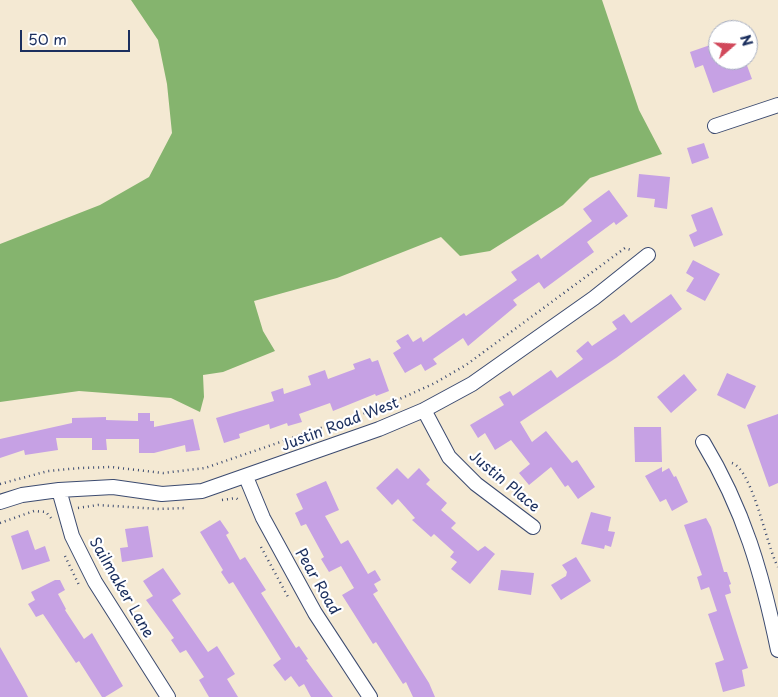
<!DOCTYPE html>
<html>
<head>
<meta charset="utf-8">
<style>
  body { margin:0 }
  #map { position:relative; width:778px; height:697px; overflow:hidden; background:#f4e9d3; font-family:"Playpen Sans",sans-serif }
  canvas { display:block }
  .north { position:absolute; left:708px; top:20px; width:50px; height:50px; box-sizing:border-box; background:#fff; border:1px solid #a4acbf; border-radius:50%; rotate:71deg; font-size:14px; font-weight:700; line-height:20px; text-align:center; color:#1b2f5e }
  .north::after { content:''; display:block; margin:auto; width:18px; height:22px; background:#d1495b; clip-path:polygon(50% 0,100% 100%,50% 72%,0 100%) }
  .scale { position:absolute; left:20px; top:30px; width:110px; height:22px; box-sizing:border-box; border:2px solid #1b2f5e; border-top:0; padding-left:6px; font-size:15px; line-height:18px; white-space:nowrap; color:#1b2f5e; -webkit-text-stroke:4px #fff; paint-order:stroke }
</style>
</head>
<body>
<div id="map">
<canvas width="778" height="697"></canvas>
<div class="north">N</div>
<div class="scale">50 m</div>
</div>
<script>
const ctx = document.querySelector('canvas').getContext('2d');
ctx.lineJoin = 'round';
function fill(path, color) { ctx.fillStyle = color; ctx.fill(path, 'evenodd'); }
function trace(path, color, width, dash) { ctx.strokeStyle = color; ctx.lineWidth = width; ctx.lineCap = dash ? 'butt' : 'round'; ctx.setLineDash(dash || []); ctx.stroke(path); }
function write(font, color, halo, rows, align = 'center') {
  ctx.font = font + ' "Playpen Sans",sans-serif'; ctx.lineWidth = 4.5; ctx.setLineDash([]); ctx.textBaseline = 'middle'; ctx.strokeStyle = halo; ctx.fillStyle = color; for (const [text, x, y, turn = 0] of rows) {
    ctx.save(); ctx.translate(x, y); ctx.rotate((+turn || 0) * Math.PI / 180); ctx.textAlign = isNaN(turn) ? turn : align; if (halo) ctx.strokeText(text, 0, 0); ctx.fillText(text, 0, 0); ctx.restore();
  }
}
const forest = new Path2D(`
  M131 0H602L639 110 662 154 590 178 563 205 490 251 460 256 441 237 337 278 254 301 263 331 275 351 223 372 203 375 204 397 200 412 171 398 79 391 0 402V244L100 205 149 177 172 133 167 84 158 40Z`);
const building = new Path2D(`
  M716 43 718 60H745L752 79 713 93 703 65 695 68 690 52Z
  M704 143 709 158 692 164 687 148Z
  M639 174 670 177 667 209 654 207 655 199 637 197Z
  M609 190 628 216 616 225 614 222 587 242 594 252 544 289 539 282 513 300 517 305 468 346 463 338 433 359 437 364 425 371 421 364 405 373 393 353 401 348 396 341 408 334 413 342 421 337 423 342 464 313 466 316 517 280 511 272 538 254 541 259 592 221 583 209Z
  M712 207 723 235 694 247 689 235 697 231 691 215Z
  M693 260 720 274 705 301 686 291 694 278 686 273Z
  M671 294 682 309 616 358 520 422 532 442 546 431 572 463 577 460 595 487 578 499 568 485 565 487 551 467 529 485 519 473 530 464 511 440 495 450 485 433 478 438 470 425 504 405 499 397 510 391 513 396 551 370 557 378 583 359 576 351 588 341 592 346 617 329 612 322 624 314 631 323Z
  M370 358 372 362 378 360 389 391 376 396 375 394 333 411 330 403 299 414 302 422 288 426 287 423 270 429 269 424 239 434 240 438 224 443 216 418 274 401 271 392 283 388 284 394 311 385 308 376 325 370 328 379 355 369 353 364Z
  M727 373 756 386 745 409 717 395Z
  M684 374 697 390 671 413 657 397Z
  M138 413H150V421H154V427L193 419 200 450 186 452 185 445 154 453H139V439H106L107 450H92V438H56L58 450 25 455 24 450 0 458V439L72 423V418L106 417V420L138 421Z
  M778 414V483L769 487 747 425Z
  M634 427H661L662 462H635Z
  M662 467V472L669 468 674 477 676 476 688 502 672 511 666 499 660 502 645 476Z
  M397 468 408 479 419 468 430 480 426 484 447 503 441 510 456 523 451 528 478 551 485 546 495 554 470 584 451 569 457 562 450 557 454 552 434 534 431 537 412 520 415 518 398 499 392 505 376 488Z
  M326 481 339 510 325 516 341 544 348 540 368 574 375 570 381 580 374 584 378 591 373 594 429 683 435 697H413L406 682 403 684 376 642 373 644 342 595 354 588 341 566 329 572 321 559 324 557 306 524 301 526 295 513 303 509 296 494Z
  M591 512 611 517 608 531 615 532 611 547 605 545 604 549 581 544Z
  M706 518 711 527 724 572H727L731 584 729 585 731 593 725 595 748 668 742 670 745 686 723 692 715 663 724 660 708 614 717 611 709 587 701 590 697 577 702 575 684 525Z
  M220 520 229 533 226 535 240 560 245 557 266 590 261 593 296 648 299 646 308 659 306 660 333 697H311L304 684 299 687 291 676 285 681 273 665 281 659 233 582 229 584 221 572 223 570 200 532Z
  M148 526 153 557 122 562 120 548 128 547 125 529Z
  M28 530 35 550 45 546 50 561 22 570 11 536Z
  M576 557 591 581 561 600 551 585 566 576 567 572 562 565Z
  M163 568 181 594 172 600 208 652 217 646 235 674 227 679 238 697H209L199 680 204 677 186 650 180 653 171 640 174 638 146 600 153 596 143 581Z
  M501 570 534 573 531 595 498 590Z
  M55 580H60L65 590 58 594 66 609 65 610 84 639 92 633 123 686 105 697H102L79 661 76 663 43 614 36 617 28 604 35 600 31 592Z
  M0 647 24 689 28 697H0Z`);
const path = new Path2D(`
  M732 463C753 470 767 548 778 567
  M0 484 48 471 80 468 111 467 163 473 205 468 382 407 435 383 466 365 625 248 631 250
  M222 500 236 498 240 501
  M78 508 98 505 159 509 187 508
  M0 523 34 511 46 512 51 518
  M261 547 288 597
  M65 556 79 585`);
const street = new Path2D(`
  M715 126 778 105
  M424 410 449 457 476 484 533 527
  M703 442C744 510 762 573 778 650
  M246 477 263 518 315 613 370 697
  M59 490 72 536 95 582 168 697
  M0 502 22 495 59 490 113 487 162 494 202 491 379 429 424 410 472 384 594 298 648 255`);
const streetNames = [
  ["Justin Road West",340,425,-21],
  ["Justin Place",504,482,40],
  ["Pear Road",317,582,60],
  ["Sailmaker Lane",121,588,60]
];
fill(forest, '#85b46e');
fill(building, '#c6a1e4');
trace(street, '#3c4b70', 16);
trace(path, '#3c4b70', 2.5, [1, 4]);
trace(street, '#fff', 14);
write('15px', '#1b2f5e', '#fff', streetNames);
</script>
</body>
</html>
